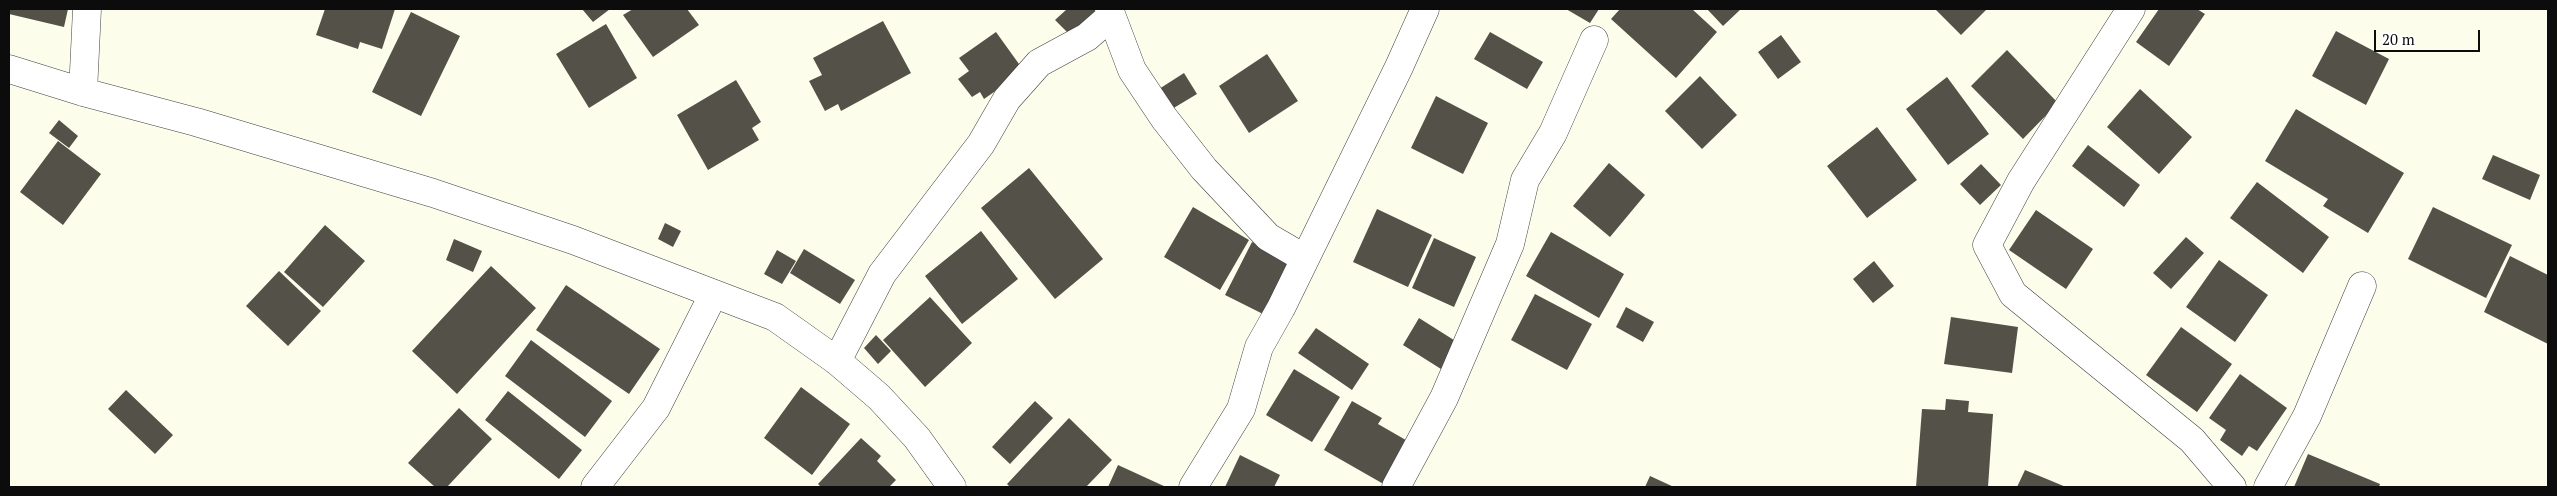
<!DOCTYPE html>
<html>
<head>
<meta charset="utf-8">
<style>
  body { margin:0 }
  #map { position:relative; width:2557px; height:496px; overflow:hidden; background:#fcfeeb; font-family:"PT Serif",serif }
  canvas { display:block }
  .frame { position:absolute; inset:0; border:10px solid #0c0c0c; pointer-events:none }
  .scale { position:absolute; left:2374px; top:30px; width:106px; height:22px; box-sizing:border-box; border:2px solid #0c0c0c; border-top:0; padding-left:6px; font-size:15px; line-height:18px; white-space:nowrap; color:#0c0c0c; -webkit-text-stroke:4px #fff; paint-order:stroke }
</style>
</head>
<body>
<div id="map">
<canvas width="2557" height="496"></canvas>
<div class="frame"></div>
<div class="scale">20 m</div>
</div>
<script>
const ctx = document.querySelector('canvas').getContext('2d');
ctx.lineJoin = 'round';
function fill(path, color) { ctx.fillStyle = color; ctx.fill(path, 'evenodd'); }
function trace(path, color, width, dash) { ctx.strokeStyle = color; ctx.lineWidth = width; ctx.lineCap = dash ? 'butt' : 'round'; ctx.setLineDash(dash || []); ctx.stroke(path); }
const building = new Path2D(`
  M9 9H68L64 27 9 14Z
  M325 9H395L382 49 360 42 358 49 316 35Z
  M582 9H610L593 22Z
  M633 9H687L699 25 653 57 623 15Z
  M1067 9H1099L1074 39 1055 20Z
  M1566 9H1599L1590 23Z
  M1620 9H1692L1717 32 1676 78 1611 19Z
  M1707 9H1741L1723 26Z
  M1935 9H1987L1961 35Z
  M2159 9H2197L2205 14 2169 66 2136 42Z
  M411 12 460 36 421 116 372 92Z
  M883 21 911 73 841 111 838 104 825 111 809 81 822 75 813 58Z
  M606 24 637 78 589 108 556 54Z
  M2336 31 2389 59 2366 105 2312 76Z
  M996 32 1024 71 984 99 980 92 972 97 958 79 969 71 959 58Z
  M1490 32 1543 62 1527 89 1474 59Z
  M1781 35 1801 62 1778 79 1758 52Z
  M2007 50 2058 103 2023 139 1971 86Z
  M1267 54 1298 101 1249 133 1219 86Z
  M1184 73 1197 94 1172 109 1159 89Z
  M1700 76 1737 115 1702 149 1665 111Z
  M1947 77 1989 134 1948 165 1906 109Z
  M736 80 761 122 752 128 759 140 708 170 677 115Z
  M2140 89 2192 137 2159 174 2107 127Z
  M1436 96 1488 123 1463 174 1411 148Z
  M2296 109 2404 173 2368 233 2323 206 2328 199 2265 161Z
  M59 120 78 136 69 148 49 133Z
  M1877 127 1917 180 1867 218 1827 166Z
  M58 141 101 174 63 225 20 192Z
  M2088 145 2140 185 2124 207 2072 166Z
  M2493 155 2540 175 2530 200 2482 179Z
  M1609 163 1645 195 1610 237 1573 206Z
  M1981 164 2001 185 1980 205 1960 184Z
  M1029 168 1103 259 1055 299 981 208Z
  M2257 182 2329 237 2303 273 2230 218Z
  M1193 207 1249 240 1220 290 1164 257Z
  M2433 207 2512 245 2486 298 2408 259Z
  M1377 209 1432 235 1408 287 1353 262Z
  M2036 210 2093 249 2066 289 2009 250Z
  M665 223 681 231 673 247 658 239Z
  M325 225 365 261 323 307 284 272Z
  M981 231 1018 279 962 324 925 276Z
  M1551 232 1624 274 1599 318 1526 276Z
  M2186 237 2204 253 2171 289 2153 273Z
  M1434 238 1476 257 1454 307 1412 288Z
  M454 239 482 251 473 272 446 260Z
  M1252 242 1294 264 1267 316 1225 295Z
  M804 249 855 280 840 304 790 273Z
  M777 250 796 261 782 284 764 274Z
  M2510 256 2548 275V344L2484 312Z
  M2219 260 2268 295 2235 342 2186 307Z
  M1874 261 1894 286 1873 303 1853 279Z
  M491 266 536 308 457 394 412 351Z
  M279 271 321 311 288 346 246 306Z
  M566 285 660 349 629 394 536 330Z
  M1535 294 1592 324 1567 370 1511 340Z
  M930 297 972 343 925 387 883 340Z
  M1626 307 1654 322 1643 342 1616 327Z
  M1951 317 2018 327 2012 373 1944 364Z
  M1419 318 1457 342 1441 369 1403 345Z
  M2181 327 2232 364 2197 412 2146 375Z
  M1316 328 1369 364 1352 390 1298 353Z
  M876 335 891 351 878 364 864 348Z
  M531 340 612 401 585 437 505 376Z
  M1294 369 1340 397 1312 442 1266 415Z
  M2240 374 2287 408 2257 451 2249 446 2242 456 2220 440 2226 430 2209 418Z
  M801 387 850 424 812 475 764 438Z
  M126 390 173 435 155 454 108 409Z
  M508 391 582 450 559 479 485 420Z
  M1946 399 1969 401 1968 412 1993 414 1988 487H1916L1922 409 1945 410Z
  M1035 401 1053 418 1010 464 992 447Z
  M1352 401 1382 418 1378 424 1411 443 1387 486 1324 450Z
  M459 408 492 439 447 487H435L408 463Z
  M1069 418 1112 460 1086 487H1010L1007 484Z
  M861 438 881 456 877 461 896 480 889 487H821L818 484Z
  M2308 454 2380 484 2379 487H2294Z
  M1240 455 1280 475 1274 487H1225Z
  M1118 465 1166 487H1108Z
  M2025 470 2066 487H2017Z
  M1650 476 1674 487H1645Z`);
const minor = new Path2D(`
  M1109 9 1132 70 1164 118 1204 169 1268 237 1304 258
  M2131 9 2021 181 1987 245 2013 294 2192 440 2232 487
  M9 69 83 92 196 122 433 193 573 240 775 317 837 361 879 397 917 438 952 487
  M83 92 87 9
  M837 361 882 274 981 144 1007 99 1039 63 1087 37 1111 16
  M595 487 656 408 713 295
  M1193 487 1241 409 1259 347 1281 308 1399 67 1425 9
  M1396 487 1444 398 1510 244 1525 180 1553 133 1594 40
  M2268 487 2307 416 2362 286`);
fill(building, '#545149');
trace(minor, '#3f3f3f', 29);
trace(minor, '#fff', 28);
</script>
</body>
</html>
